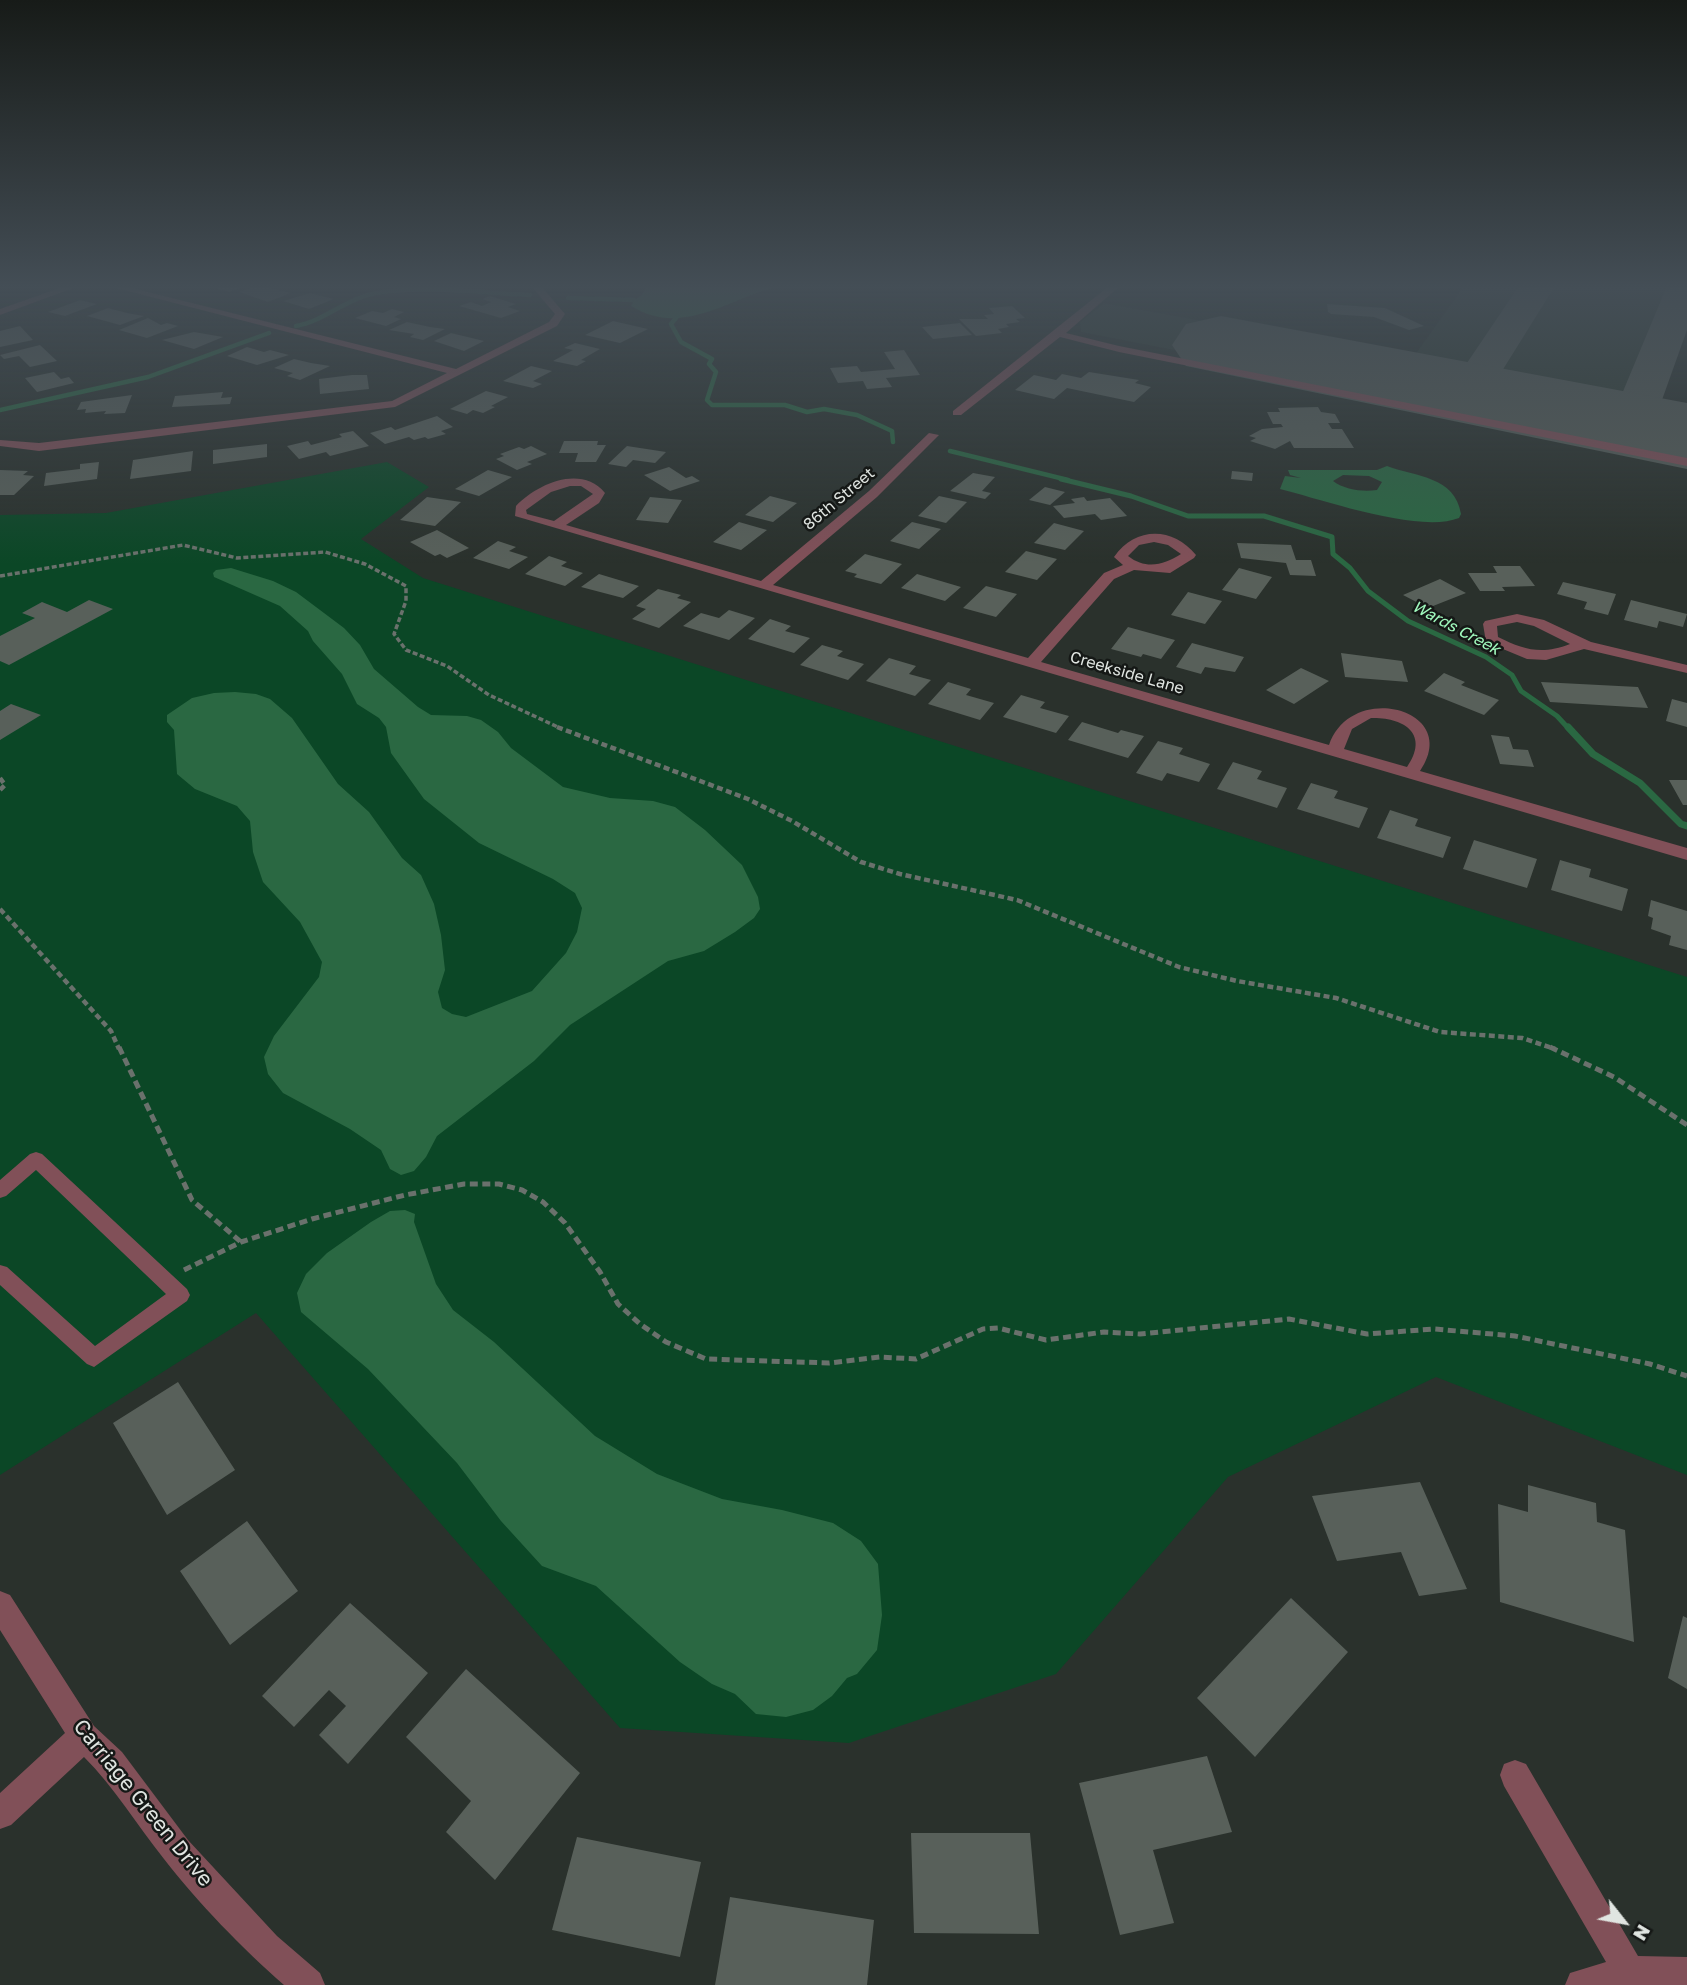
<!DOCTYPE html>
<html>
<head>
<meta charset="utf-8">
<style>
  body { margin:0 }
  #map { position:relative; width:1687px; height:1985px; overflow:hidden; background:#2a312c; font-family:"Golos Text",sans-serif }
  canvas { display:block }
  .north { position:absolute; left:1589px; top:1887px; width:70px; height:70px; -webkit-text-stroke:5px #151816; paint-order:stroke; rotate:121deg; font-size:19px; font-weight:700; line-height:28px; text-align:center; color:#e0e5e1 }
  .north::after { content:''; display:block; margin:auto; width:24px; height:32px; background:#e0e5e1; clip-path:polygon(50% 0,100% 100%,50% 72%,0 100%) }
</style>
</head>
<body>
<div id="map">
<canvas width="1687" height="1985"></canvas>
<div class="north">N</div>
</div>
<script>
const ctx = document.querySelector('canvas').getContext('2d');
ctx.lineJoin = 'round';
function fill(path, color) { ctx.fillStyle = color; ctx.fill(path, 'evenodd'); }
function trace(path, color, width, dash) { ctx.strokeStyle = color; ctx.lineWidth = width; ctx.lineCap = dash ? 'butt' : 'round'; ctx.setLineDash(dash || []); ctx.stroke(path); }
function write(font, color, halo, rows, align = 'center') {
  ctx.font = font + ' "Golos Text",sans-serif'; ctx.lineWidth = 5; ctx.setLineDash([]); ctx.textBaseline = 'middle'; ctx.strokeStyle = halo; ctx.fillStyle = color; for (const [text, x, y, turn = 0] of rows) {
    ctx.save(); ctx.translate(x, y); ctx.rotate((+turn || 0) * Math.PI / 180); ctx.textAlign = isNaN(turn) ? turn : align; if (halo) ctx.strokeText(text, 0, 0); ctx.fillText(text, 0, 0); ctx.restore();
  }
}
const built = new Path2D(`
  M1464 286H1687V315L1657 401 1687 410V449L1081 332 1080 322 1104 303 1412 359Z`);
const green = new Path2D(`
  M387 462 429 487 361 539 423 578 1687 977V1475L1436 1377 1228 1477 1056 1674 849 1743 620 1728 256 1313 0 1475V515L106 513Z`);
const water = new Path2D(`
  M647 286H779C730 298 682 338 631 306L634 300 642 295Z
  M1387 466C1416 477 1455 476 1461 514L1459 518C1419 534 1321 499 1280 489L1285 476 1301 478 1290 475 1288 470H1377ZM1343 475 1369 476 1382 482 1377 490C1363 492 1345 490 1333 481Z
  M231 568 273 581 296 592 344 628 360 645 374 669 418 707 431 715 467 716 481 720 498 732 511 748 563 787 610 798 653 801 675 807 705 830 742 865 758 897 760 909 754 918 735 932 704 951 668 961 570 1025 534 1061 437 1136 426 1157 414 1171 401 1175 390 1169 381 1150 350 1129 283 1093 268 1074 264 1057 274 1036 319 977 322 962 300 922 263 882 253 852 250 821 237 806 195 789 177 774 174 730 167 722V715L192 698 214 693 235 692 256 694 270 699 292 718 338 784 369 812 402 858 421 875 434 904 441 935 445 970 438 992 442 1008 452 1014 466 1017 532 991 566 953 577 932 582 908 575 893 553 879 479 843 424 799 391 753 386 727 379 718 357 704 342 674 313 641 308 631 280 606 214 577 213 573 216 570Z
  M405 1210 415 1214 414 1222 436 1284 453 1310 494 1342 595 1436 657 1474 722 1499 782 1510 833 1523 861 1541 878 1564 882 1615 877 1650 857 1674 847 1678 832 1696 813 1710 786 1717 756 1714 735 1694 712 1684 680 1662 596 1586 542 1566 501 1521 457 1463 368 1369 301 1312 297 1293 306 1274 327 1253 371 1222 390 1211Z`);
const streamFar2 = new Path2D(`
  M568 298 634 300
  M676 318 671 324 681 342 712 359 709 364 716 372 707 400 712 405H785L807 412 824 409 857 415 892 431 893 442
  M296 326C325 321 348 297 377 293 426 285 480 293 530 295
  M0 410 148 377 269 333
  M950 451 1068 480`);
const streamFar1 = new Path2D(`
  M1061 479 1131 496 1188 516H1264L1332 537 1333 554 1350 568 1368 591 1408 621 1486 657 1512 675 1521 691 1557 716 1569 729`);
const stream = new Path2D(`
  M1568 727 1593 754 1640 783 1681 824 1687 826`);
const taxiway = new Path2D(`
  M1519 286H1555L1482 403 1467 407 1452 403 1446 394Z
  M1667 286H1687V330L1653 425 1646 434 1631 438 1616 434 1609 425Z`);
const runway = new Path2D(`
  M1221 316 1687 403V469L1186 366 1172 345 1186 324Z`);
const building = new Path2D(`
  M209 286H244L229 292Z
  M256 286H262L291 293 268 302 239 292Z
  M310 293 334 299 309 309 283 301Z
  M490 296 516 304 508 307 520 311 501 318 459 306 471 302 482 306 491 302 482 299Z
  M80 300 97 304 65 316 48 312Z
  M1327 304 1385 308 1424 326 1409 330 1374 317 1331 314 1328 312Z
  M1012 306 1025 318 1016 319 1020 322 1006 324 1009 327 998 329 1002 333 976 336 959 319H988L984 315 994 314 989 308Z
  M108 308 127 313 144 316 120 325 87 316Z
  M392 309 404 312 394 317 401 319 386 326 355 318 372 311 383 313Z
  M148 318 161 325 167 323 178 326 147 338 119 330Z
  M613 321 648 329 620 343 585 335Z
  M407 322 430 327 445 329 423 340 410 337 414 334 389 330Z
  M960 323 972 335 933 339 922 327Z
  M20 326 33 340 0 347V331Z
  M194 332 223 337 194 349 162 340Z
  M451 333 484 341 464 351 434 341Z
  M575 343 600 349 581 360 586 361 577 366 553 361 573 350 564 348Z
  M40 345 57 361 30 367 19 356 4 359 0 355Z
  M247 347 264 352 270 350 289 355 257 365 227 356Z
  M904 350 920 375 886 378 892 387 867 389 863 381 838 383 830 368 857 366 861 372 895 369 884 352Z
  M294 359 311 363 330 366 300 380 287 376 293 373 274 368Z
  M531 366 552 371 533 381 542 384 533 388 503 381Z
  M54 372 61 379 69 377 74 383 37 392 25 378Z
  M1089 372 1139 380 1135 383 1151 387 1134 402 1067 388 1054 399 1015 390 1034 375 1056 380 1062 374 1081 378Z
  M352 375H367L369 389 320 394 319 379Z
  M486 391 508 397 491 406 495 407 483 413 473 410 467 414 450 409Z
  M223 392 221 398 232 397 230 404 172 407 175 396Z
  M132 395 125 413 104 414 106 411 85 413 86 409 77 410 81 402Z
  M1318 407 1321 412 1335 414 1340 423H1328L1332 429H1342L1354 448H1294L1290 441 1275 449 1250 441 1256 438 1249 436 1262 429 1283 427 1281 424H1273L1267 412H1280L1278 408Z
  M437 416 453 427 441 431 446 434 428 439 425 437 414 440 409 437 385 444 370 433 391 427 395 430Z
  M353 431 369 446 330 456 326 452 299 459 287 446 308 441 311 445 342 437 339 434Z
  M564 441H598L597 445H606L596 462H575L578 453H559Z
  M267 444V457L213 464V450Z
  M531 446 547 454 527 462 532 464 517 470 496 459 504 456 500 454 519 447 524 449Z
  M627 446 666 452 655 463 633 460 626 467 608 464Z
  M193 451 191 471 130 479 133 460Z
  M99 462 97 479 44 486 46 473 80 469V464Z
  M669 467 686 478 692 476 700 481 670 491 644 475Z
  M0 470 28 471 23 475 34 476 14 495H0Z
  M488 470 512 477 479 496 455 489Z
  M1232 471 1253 473 1252 481 1231 479Z
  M973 473 995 477 982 491 991 493 985 499 950 491Z
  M1045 487 1065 492 1050 505 1029 500Z
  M770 496 797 503 773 522 745 515Z
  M939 496 967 502 946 523 918 516Z
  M427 497 461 502 435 526 400 520Z
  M650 497 682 500 668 523 636 520Z
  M1084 497 1087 501 1110 498 1127 516 1101 520 1095 514 1064 518 1053 506 1075 503 1071 499Z
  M739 522 767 530 741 550 713 542Z
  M912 522 941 529 919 549 890 541Z
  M1054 523 1084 531 1065 550 1034 543Z
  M437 530 469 548 447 558 440 554 435 556 410 542Z
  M498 541 516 547 509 551 528 557 509 569 473 558Z
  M1237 543 1291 545 1296 560H1311L1316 576 1290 575 1286 563 1241 558Z
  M1026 551 1057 559 1037 580 1005 572Z
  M865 554 902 564 881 584 854 577 857 574 845 571Z
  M549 556 567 562 561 566 583 573 565 586 525 574Z
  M1493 566H1520L1535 586 1502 587 1505 591H1480L1468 573H1497Z
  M1239 568 1272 577 1256 599 1222 590Z
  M599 574 639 586 623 598 581 587Z
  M917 574 961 587 945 601 901 588Z
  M1440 579 1466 593 1428 608 1403 595Z
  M1563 582 1616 594 1608 615 1584 609 1587 602 1557 594Z
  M986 586 1017 594 996 617 963 608Z
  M658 589 681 595 677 598 691 602 659 628 632 619 646 609 636 606Z
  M1188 592 1222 601 1205 624 1171 615Z
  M89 600 113 609 9 665 0 661V636L35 618 22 613 42 602 67 612Z
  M1631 600 1687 614 1683 627 1659 621 1657 628 1624 620Z
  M729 610 755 618 729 640 683 626 701 613 719 618Z
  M770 619 791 626 785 631 810 638 794 653 748 639Z
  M1128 627 1175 640 1161 659 1143 654 1141 657 1111 649Z
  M1192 643 1244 657 1235 672 1205 667 1201 674 1176 667Z
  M822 645 843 651 837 656 864 664 848 680 800 665Z
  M1341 653 1402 661 1408 682 1345 677Z
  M889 658 916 666 909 674 931 680 915 696 866 681Z
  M1301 668 1329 681 1294 704 1266 690Z
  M1444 673 1465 682 1461 685 1499 700 1484 715 1424 691Z
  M948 682 971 689 966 695 994 703 980 720 928 704Z
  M1541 682 1638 687 1648 708 1550 702Z
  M1021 695 1045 702 1040 708 1069 716 1056 733 1003 717Z
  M1672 699 1687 703V727L1666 721Z
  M11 704 41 715 0 740V711Z
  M1082 722 1118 733 1121 730 1144 736 1128 758 1068 740Z
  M1491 735 1509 737 1513 749 1528 750 1534 767 1500 764Z
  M1158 741 1183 748 1179 754 1210 764 1199 782 1167 773 1162 781 1136 773Z
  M1233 762 1262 771 1257 779 1287 788 1277 808 1217 789Z
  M1669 780H1687V805H1683Z
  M1311 783 1338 791 1334 798 1368 808 1359 828 1297 809Z
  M1390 810 1418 819 1415 826 1451 837 1443 858 1377 838Z
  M1474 840 1537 859 1527 888 1463 869Z
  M1560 860 1591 869 1589 877 1628 889 1622 911 1551 890Z
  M1651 900 1687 911V950L1669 945 1671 936 1651 929 1653 918 1648 916Z
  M178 1382 235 1470 167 1515 113 1423Z
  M1420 1482 1467 1589 1419 1596 1401 1552 1337 1561 1312 1496Z
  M1528 1485 1596 1503 1597 1522 1625 1530 1634 1642 1500 1602 1498 1504 1528 1512Z
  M247 1521 298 1591 230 1645 180 1571Z
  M1291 1598 1348 1652 1255 1757 1197 1698Z
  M350 1603 428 1673 348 1764 319 1735 346 1706 329 1690 294 1727 262 1696Z
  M1683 1616 1687 1618V1689L1668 1678Z
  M466 1669 580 1773 495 1880 446 1832 471 1801 406 1737Z
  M1207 1756 1232 1832 1153 1850 1174 1923 1120 1935 1079 1783Z
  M911 1833H1030L1039 1934 914 1933Z
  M577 1837 701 1862 680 1957 552 1930Z
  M730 1897 874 1920 867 1985H715Z`);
const pathFar2 = new Path2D(`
  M0 576 183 545 237 558 325 552 365 564 406 586V601L394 634 406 650 447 666 489 695 562 729`);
const pathFar1 = new Path2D(`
  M557 727 748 799 792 821 861 862 900 874 1017 900 1179 967 1237 981 1336 998 1440 1032 1522 1038 1555 1049
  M0 778 5 785 0 790
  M0 909 111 1031 119 1049`);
const path = new Path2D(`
  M119 1047 192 1200 241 1242
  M1550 1047 1614 1077 1687 1125
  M184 1270 241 1242 312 1219 405 1195 464 1184H499L522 1190 543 1202 565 1223 600 1272 618 1304 640 1324 666 1342 706 1359 829 1363 880 1357 916 1359 983 1329 998 1328 1046 1340 1104 1332 1140 1334 1289 1319 1367 1334 1434 1329 1515 1336 1650 1364 1687 1376`);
const service = new Path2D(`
  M36 1152 42 1154 187 1289 190 1295 187 1301 94 1367 87 1364 0 1285V1265L7 1267 95 1346 166 1294 36 1170 6 1196 0 1198V1180L30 1154Z`);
const minor = new Path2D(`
  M65 286H79L0 315V309Z
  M108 286H124L456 369 549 322 555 314 531 286H541L565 314 557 326 395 407 39 451 0 446V440L39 443 392 401 447 373Z
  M1109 286H1120L1066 333 1119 346 1687 458V466L1119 352 1060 337 961 415H953V411Z
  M929 433 939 435 877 497 773 585 1028 658 1104 573 1123 565 1114 557C1135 527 1172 526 1196 555L1194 558 1170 573 1134 570 1114 579 1041 662 1329 745C1351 680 1463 709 1420 771L1687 848V860L515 516 516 506C537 484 581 464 605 493L599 503 566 525 761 581 869 491ZM570 486H581L593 494 554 521 527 514 526 510 551 492ZM1154 542 1168 545 1181 554C1164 565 1146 570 1128 556L1139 545ZM1371 718C1404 717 1430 734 1407 767L1344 749 1352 729Z
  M1517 614 1544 620 1591 642 1687 665V673L1584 649 1546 660 1527 659 1486 642 1483 624 1485 621ZM1517 622 1534 626 1570 644C1542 655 1524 650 1498 637L1497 626Z
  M0 1591 10 1595 94 1726 122 1752 188 1840 277 1936 320 1973 325 1985H284C242 1948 198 1903 164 1859 137 1825 114 1787 84 1757L11 1825 0 1829V1793L65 1733 0 1630Z
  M1515 1760 1526 1764 1638 1956 1687 1957V1985H1565L1570 1973 1606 1962 1504 1786 1500 1775 1504 1764Z`);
const farStreetnames = [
  ["86th Street",839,499,-40],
  ["Creekside Lane",1127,673,16]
];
const farWaternames = [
  ["Wards Creek",1456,628,28]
];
const nearStreetnames = [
  ["Carriage Green Drive",143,1803,51]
];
fill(built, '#2f3c33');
fill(green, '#0b4726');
fill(water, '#2a6842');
trace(streamFar2, '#2a6842', 4.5);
trace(streamFar1, '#2a6842', 5);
trace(stream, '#2a6842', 7);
fill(taxiway, '#555c57');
fill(runway, '#555c57');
fill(building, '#58605a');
trace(pathFar2, '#6a716c', 3.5, [5, 2.5]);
trace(pathFar1, '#6a716c', 4.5, [6, 3.5]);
trace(path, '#6a716c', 5, [8, 4.5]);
fill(service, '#815058');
fill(minor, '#815058');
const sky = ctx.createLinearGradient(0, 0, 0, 564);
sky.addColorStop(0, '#171b18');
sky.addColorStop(0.51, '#444e56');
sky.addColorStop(1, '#444e5600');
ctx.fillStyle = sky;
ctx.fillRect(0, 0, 1687, 564);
write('16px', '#e0e5e1', '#151816', farStreetnames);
write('italic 16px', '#a0f9bd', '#151816', farWaternames);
write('21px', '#e0e5e1', '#151816', nearStreetnames);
</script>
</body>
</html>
